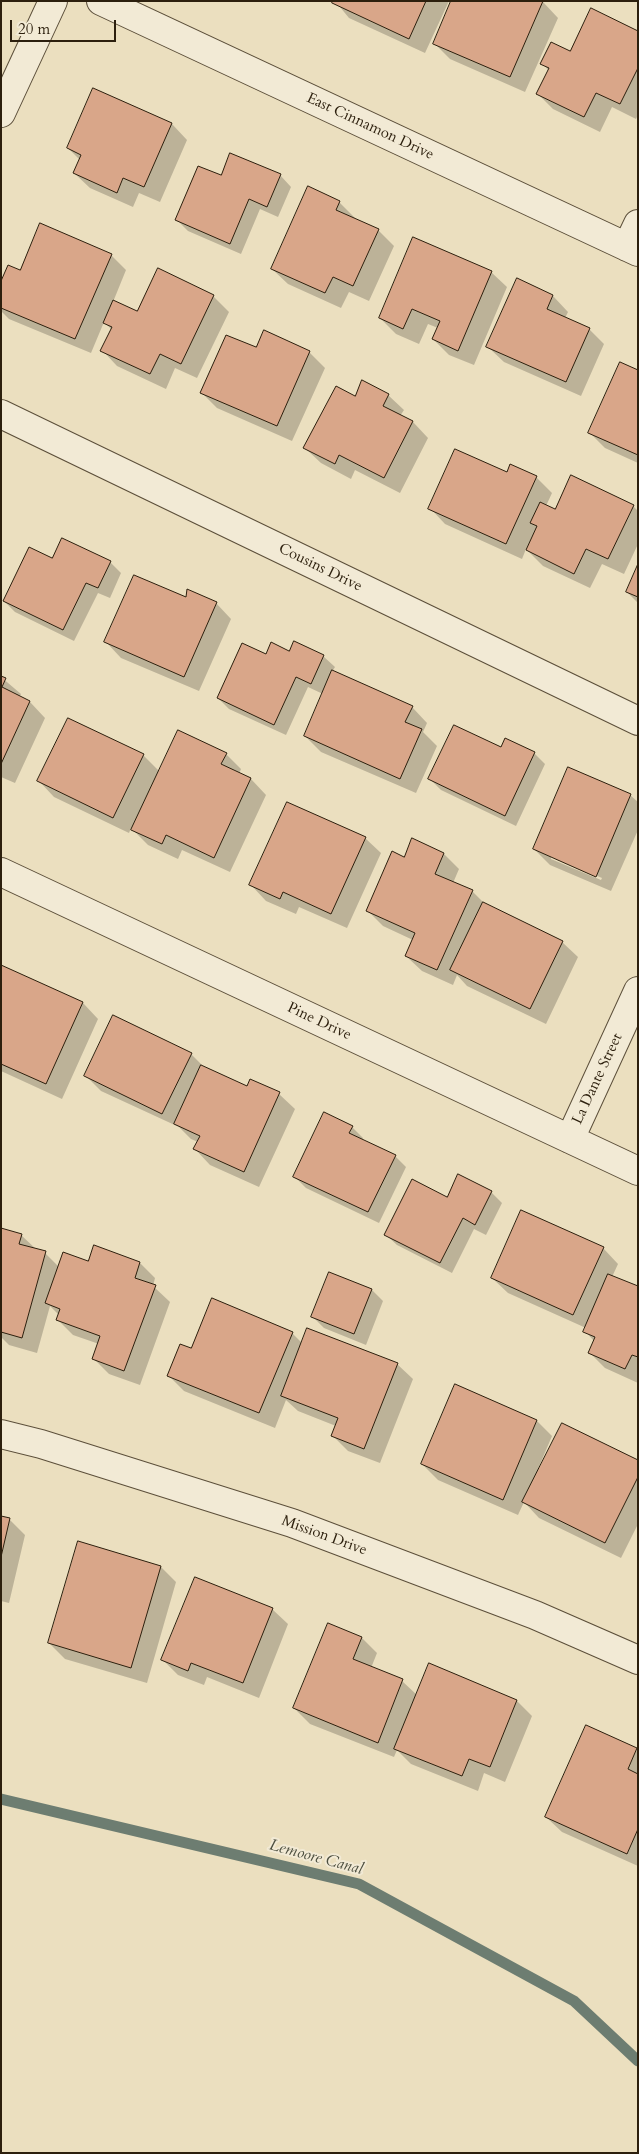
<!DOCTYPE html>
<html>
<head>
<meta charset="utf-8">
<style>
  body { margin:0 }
  #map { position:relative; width:639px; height:2154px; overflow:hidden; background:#ebdfbf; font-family:Cardo,serif }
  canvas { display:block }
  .frame { position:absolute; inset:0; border:2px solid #2c1f0d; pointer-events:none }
  .scale { position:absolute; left:10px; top:20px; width:106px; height:22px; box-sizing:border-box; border:2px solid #2c1f0d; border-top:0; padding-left:6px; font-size:15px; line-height:18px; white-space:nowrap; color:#2c1f0d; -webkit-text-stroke:4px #f2ead5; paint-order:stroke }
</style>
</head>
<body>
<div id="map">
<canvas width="639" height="2154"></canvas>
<div class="frame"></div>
<div class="scale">20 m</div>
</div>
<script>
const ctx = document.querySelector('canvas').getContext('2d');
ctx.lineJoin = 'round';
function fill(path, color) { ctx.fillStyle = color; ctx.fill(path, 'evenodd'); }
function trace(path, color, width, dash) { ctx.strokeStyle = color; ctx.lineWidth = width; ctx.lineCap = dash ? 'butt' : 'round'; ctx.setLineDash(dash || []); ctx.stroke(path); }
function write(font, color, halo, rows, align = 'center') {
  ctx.font = font + ' Cardo,serif'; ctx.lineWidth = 4; ctx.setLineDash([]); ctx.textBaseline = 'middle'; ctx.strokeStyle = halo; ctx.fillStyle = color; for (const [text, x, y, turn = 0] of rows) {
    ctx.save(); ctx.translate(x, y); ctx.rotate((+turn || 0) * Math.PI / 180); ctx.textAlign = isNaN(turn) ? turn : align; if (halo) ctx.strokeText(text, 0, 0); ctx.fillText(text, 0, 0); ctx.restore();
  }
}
const shadow = new Path2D(`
  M335 1H449L425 53 349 18Z
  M543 2 558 18 525 92 450 59 434 43Z
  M638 33V115L636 119 612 107 600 132 553 109 538 94 549 71 542 63Z
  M93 90 172 124 187 140 160 202 139 193 133 207 90 188 74 173 80 160 68 148Z
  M280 175 291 187 278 217 260 209 241 254 188 231 177 220 221 177Z
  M339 202 355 218 354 219 378 230 394 246 369 301 349 292 341 308 288 284 272 269Z
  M111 255 126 270 113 302 138 313 213 296 229 312 197 378 175 368 166 389 117 366 102 350 112 330 104 322 91 353 9 319 1 311V284L20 272Z
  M491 272 507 287 474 365 449 355 433 339 438 328 428 324 419 344 396 334 380 318Z
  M553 296 568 312 565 318 589 329 604 344 581 396 504 362 488 347Z
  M257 349 309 352 325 368 292 441 217 408 202 393Z
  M638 371V463L605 448 590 433Z
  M388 395 404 410 400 416 413 422 428 438 400 493 355 470 351 479 321 463 305 448 355 397Z
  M511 466 537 478 552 493 546 506 555 511 633 506 638 511V544L624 574 602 564 590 588 543 566 526 549 522 559 445 524 430 508 508 474Z
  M53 559 110 562 121 573 110 598 98 593 74 641 15 612 4 601Z
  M638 568V603L627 592Z
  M187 599 216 603 231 619 199 691 121 658 106 642Z
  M290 652 323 656 335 667 332 672 412 707 427 723 423 732 437 746 416 793 321 752 305 736 323 694 308 687 286 735 229 709 218 698 266 656Z
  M1 677 21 694 19 698 30 702 45 718 15 783 1 777Z
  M501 748 534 753 545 764 516 826 441 790 430 779Z
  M226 754 241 769 239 774 251 779 266 795 230 872 182 850 178 859 148 845 131 828 129 833 54 797 39 781 143 755 160 772Z
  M630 795 638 802V830L611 891 550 865 534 849ZM551 856 602 878 601 880 551 859Z
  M365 838 381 853 347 928 299 907 296 914 266 901 251 885Z
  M444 854 459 869 453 883 472 891 485 904 562 942 578 957 546 1024 467 986 457 975 453 985 422 971 406 956 413 940 383 926 367 910 404 859Z
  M1 966 83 1003 98 1019 62 1099 1 1071Z
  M191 1054 205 1068 248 1088 251 1081 279 1094 295 1109 259 1187 210 1165 195 1149 198 1142 191 1139 179 1127 101 1091 85 1075Z
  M352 1127 363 1138 362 1141 395 1156 406 1167 379 1223 306 1188 295 1177Z
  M491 1192 502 1203 486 1235 474 1229 452 1273 397 1245 385 1234 448 1199Z
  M1 1229 21 1235 37 1250 45 1253 59 1267 89 1262 140 1263 155 1278 153 1286 170 1302 140 1385 109 1374 93 1358 99 1344 73 1335 57 1319 59 1315 50 1306 37 1353 9 1345 1 1337Z
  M603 1248 618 1264 612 1277 638 1288V1383L605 1368 590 1353 594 1341 585 1331 586 1328 508 1293 492 1278Z
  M372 1290 383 1301 366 1345 324 1328 313 1317Z
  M292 1333 302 1343 397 1364 413 1379 380 1463 348 1451 332 1435 336 1426 298 1411 286 1400 275 1428 184 1391 168 1375 192 1350Z
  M537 1421 552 1436 538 1469 540 1470 638 1462V1524L621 1558 539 1518 524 1502 518 1515 438 1480 422 1464Z
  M1 1518 10 1520 25 1535 9 1603 1 1601Z
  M161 1567 176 1582 147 1683 65 1659 49 1643Z
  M272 1609 288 1624 259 1698 207 1677 204 1685 178 1675 163 1660Z
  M362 1638 377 1653 371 1668 402 1681 417 1695 517 1701 532 1716 505 1782 484 1773 478 1791 411 1764 397 1750 394 1757 310 1724 294 1708Z
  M587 1727 638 1751V1866L562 1832 546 1817Z`);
const stream = new Path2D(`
  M1 1799 359 1884 574 2001 638 2061`);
const building = new Path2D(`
  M333 1H426L409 39 332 3Z
  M451 1H543L510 77 433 44Z
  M591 8 638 31V68L620 104 596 93 584 117 536 94 549 68 540 64 551 42 570 51Z
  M93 88 172 123 144 187 123 178 117 193 73 173 81 155 67 148Z
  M230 153 281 174 267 207 249 199 230 244 175 220 198 166 221 175Z
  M308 186 340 201 336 210 379 229 353 286 333 277 325 293 271 269Z
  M40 223 112 254 75 339 1 308V281L8 265 20 270Z
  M413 237 492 271 458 351 432 339 440 321 412 309 403 329 379 318Z
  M158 268 214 295 181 364 160 354 150 374 100 351 112 327 103 323 113 300 137 311Z
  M517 278 553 295 547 309 590 328 566 382 486 347Z
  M264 330 310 351 277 426 200 393 226 335 256 347Z
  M620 362 638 370V455L588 433Z
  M362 380 389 394 383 406 413 421 384 478 339 455 335 464 303 448 336 386 355 396Z
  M455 449 507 472 510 464 537 476 506 544 428 509Z
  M571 475 634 505 608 559 586 549 574 574 526 550 537 526 530 523 540 502 555 509Z
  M62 538 111 561 98 588 86 583 63 630 3 601 29 547 52 558Z
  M638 564V597L626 592Z
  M134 575 186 597 187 589 217 602 184 677 104 642Z
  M294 641 324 655 311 684 296 677 274 725 217 698 242 643 266 654 271 642 289 651Z
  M332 670 413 706 405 722 422 729 400 779 304 736Z
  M1 676 6 678 2 687 30 701 1 764Z
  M68 718 144 754 113 818 37 781Z
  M454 725 501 747 505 738 535 752 505 816 428 779Z
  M178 730 227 753 221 764 251 778 214 858 166 835 162 844 131 830Z
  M568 767 631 794 596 877 533 849Z
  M287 802 366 837 331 914 283 892 280 899 249 885Z
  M412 838 444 853 435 874 473 890 437 970 405 956 415 933 366 911 392 851 404 857Z
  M483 902 563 941 530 1009 450 970Z
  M1 965 83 1002 46 1084 1 1064Z
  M113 1015 192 1053 162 1114 84 1076Z
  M201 1065 247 1086 250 1079 280 1092 244 1172 193 1149 200 1136 174 1124Z
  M324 1112 353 1126 349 1133 396 1155 368 1212 293 1177Z
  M458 1174 492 1191 475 1225 463 1218 440 1263 384 1235 412 1179 447 1197Z
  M521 1210 604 1247 573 1315 491 1278Z
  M1 1228 22 1234 19 1244 46 1251 22 1338 1 1332Z
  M94 1245 140 1262 135 1278 156 1285 124 1371 92 1359 100 1336 56 1320 60 1309 45 1303 63 1252 88 1261Z
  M329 1272 372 1289 354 1334 311 1317Z
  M608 1274 638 1286V1357L632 1355 625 1369 588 1353 595 1337 583 1332Z
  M212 1298 293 1332 259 1413 167 1376 180 1344 191 1348Z
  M307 1328 398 1363 364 1449 331 1436 338 1418 281 1396Z
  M455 1384 537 1420 503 1500 421 1464Z
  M562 1423 638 1460V1477L605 1543 522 1502Z
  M1 1516 10 1518 1 1557Z
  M78 1541 161 1566 131 1668 48 1643Z
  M195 1577 273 1608 243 1683 191 1663 188 1671 161 1660Z
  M328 1623 362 1637 353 1659 403 1679 378 1743 293 1708Z
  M429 1663 517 1700 490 1767 469 1759 462 1776 394 1749Z
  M586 1725 637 1748 628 1769 638 1774V1829L627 1854 545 1817Z`);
const minor = new Path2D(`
  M101 1 638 252
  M1 113 53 1
  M627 247 638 224
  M1 414 638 721
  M1 872 638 1171
  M570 1139 638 991
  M1 1434 41 1444 292 1523 535 1615 638 1660`);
const streetNames = [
  ["East Cinnamon Drive",370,127,25],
  ["Cousins Drive",320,568,26],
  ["Pine Drive",319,1022,25],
  ["La Dante Street",598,1079,-65],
  ["Mission Drive",324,1536,20]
];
const waterNames = [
  ["Lemoore Canal",316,1858,15]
];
fill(shadow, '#0003');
trace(stream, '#6d7d71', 11);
fill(building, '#d9a689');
trace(building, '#2c1f0d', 1);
trace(minor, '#5c4f3a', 30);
trace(minor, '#f2ead5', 28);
write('15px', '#2c1f0d', '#f2ead5', streetNames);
write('italic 16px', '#4c4e3f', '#f2ead5', waterNames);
</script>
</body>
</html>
